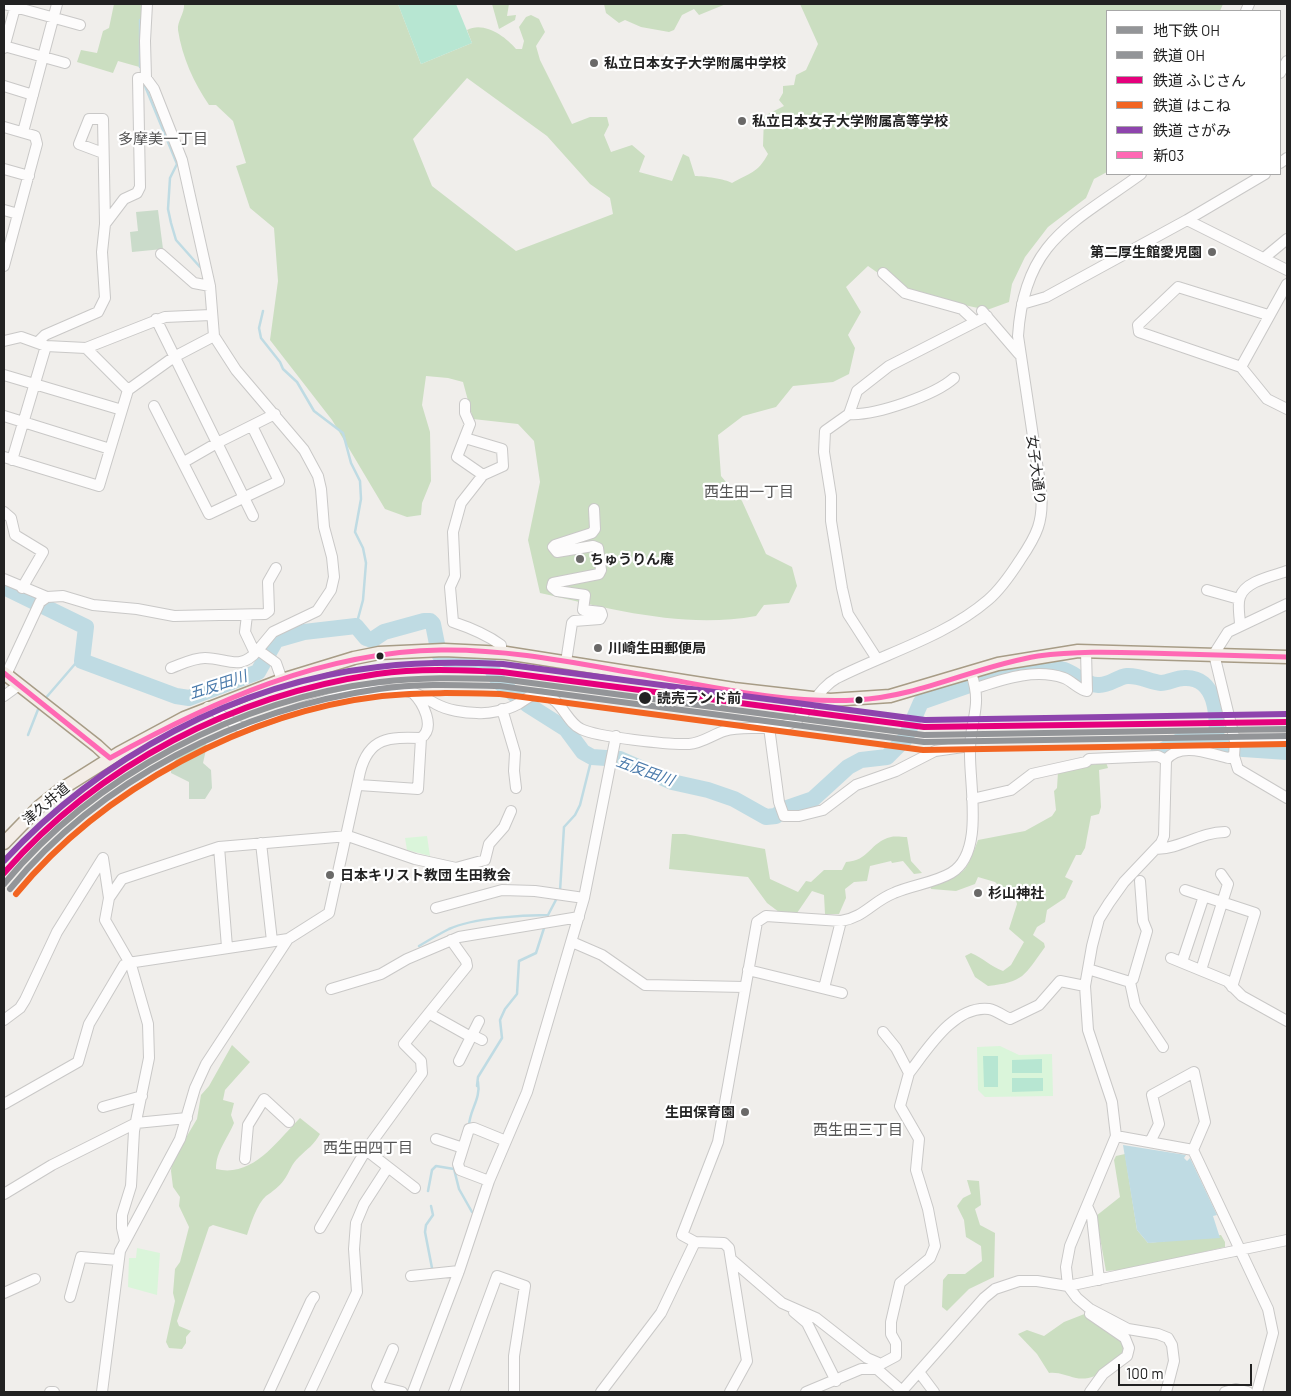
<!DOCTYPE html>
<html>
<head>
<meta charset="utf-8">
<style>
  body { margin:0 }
  #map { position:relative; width:1291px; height:1396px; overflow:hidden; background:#f0eeeb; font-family:Barlow,"Noto Sans JP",sans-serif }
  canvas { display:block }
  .frame { position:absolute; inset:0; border:5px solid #222; pointer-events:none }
  .legend { position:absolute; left:1106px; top:10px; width:175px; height:165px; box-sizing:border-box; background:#fff; border:1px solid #a7a7a7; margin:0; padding:6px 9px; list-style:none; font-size:15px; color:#222 }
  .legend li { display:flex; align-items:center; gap:10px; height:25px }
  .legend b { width:25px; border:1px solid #a7a7a7 }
  .scale { position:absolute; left:1118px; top:1364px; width:134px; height:22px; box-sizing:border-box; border:2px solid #222; border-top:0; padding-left:6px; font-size:15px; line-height:18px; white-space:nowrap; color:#222; -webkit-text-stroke:4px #fff; paint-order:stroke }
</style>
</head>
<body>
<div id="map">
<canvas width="1291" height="1396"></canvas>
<div class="frame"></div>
<ul class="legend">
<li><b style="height:6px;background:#939598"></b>地下鉄 OH</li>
<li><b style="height:6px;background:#939598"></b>鉄道 OH</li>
<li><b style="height:6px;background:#e5007d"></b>鉄道 ふじさん</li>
<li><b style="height:6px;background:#f26522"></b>鉄道 はこね</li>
<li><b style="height:6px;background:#8e44ad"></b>鉄道 さがみ</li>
<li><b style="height:6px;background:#ff69b4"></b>新03</li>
</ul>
<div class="scale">100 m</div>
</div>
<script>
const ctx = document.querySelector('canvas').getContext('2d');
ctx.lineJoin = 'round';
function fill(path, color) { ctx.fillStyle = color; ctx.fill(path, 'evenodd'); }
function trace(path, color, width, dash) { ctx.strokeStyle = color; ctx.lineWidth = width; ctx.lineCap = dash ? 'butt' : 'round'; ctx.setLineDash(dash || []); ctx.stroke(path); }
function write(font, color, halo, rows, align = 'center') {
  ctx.font = font + ' Barlow,"Noto Sans JP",sans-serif'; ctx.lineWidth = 4.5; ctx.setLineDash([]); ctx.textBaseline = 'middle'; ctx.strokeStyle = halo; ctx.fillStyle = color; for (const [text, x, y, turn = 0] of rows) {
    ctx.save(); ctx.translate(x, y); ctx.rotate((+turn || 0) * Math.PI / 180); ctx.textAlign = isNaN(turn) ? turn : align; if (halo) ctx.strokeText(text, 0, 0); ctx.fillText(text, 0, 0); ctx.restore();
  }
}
const forest = new Path2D(`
  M114 4H144L143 68 118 61 113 73 77 62 81 50 97 53 103 31 109 28Z
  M184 4H398L421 64 472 43 467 30C484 21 505 36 516 49H522L524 41 519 27 526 17 531 15 539 19 545 32 536 46 540 60 572 124 590 117H607L609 125 604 135 611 152 632 145 645 156 639 172 672 181 683 154 689 157 695 176C704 176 725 179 732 183 749 173 758 173 768 154L763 146 764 116 784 106 779 100 783 93V86L794 85 796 75 806 70 818 44 800 4H1223L1220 11H1107V172L1094 179 1086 198 1048 227 1025 257 1012 284 1009 302 987 310 905 292 868 266 846 287 861 312 848 335 855 348 849 374 833 382 793 386 776 407 743 416 718 435 721 476 742 501 766 554 792 567 797 586 789 603 764 605 756 616C683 629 611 609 540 593L528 540 540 482 534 441 518 424 473 419 463 382 448 378 426 376 422 405 430 432 431 481 422 503 421 515 407 517 385 509 332 420 270 340 278 281 274 228 250 208 236 166 246 163 233 121 216 105H209C194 83 182 57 178 30 177 21 185 13 184 4ZM467 78 547 136 590 184 610 198 613 214 516 251 432 186 413 139Z
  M492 4H509L507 16 516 15 515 20 499 29Z
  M604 4H726L699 15 694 9 682 15 674 30 669 32 641 27 625 20 619 23 606 13Z
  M1106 762 1108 768 1099 770 1101 807 1099 814 1091 816 1085 848 1081 855H1076L1065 877 1073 881 1065 898 1047 910 1045 922 1037 927 1033 935 1044 943 1045 947C1024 976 1024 982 988 986L975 977 965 956 971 953C983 958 990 966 1003 971L1011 965 1024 942 1009 929 1017 904 1014 894 1001 888 995 882 978 877 975 884 956 891 931 889 930 885C965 871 963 880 978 840L1025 831 1052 816 1056 810 1054 791 1057 788 1058 772Z
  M672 834H685L765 849 770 879 798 892 806 881 811 882 824 870H842L846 862C869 861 870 842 891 837 895 836 902 837 907 837L911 861 922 873 914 874 903 861 892 863 891 861 870 866 867 881 854 882 845 889 846 898 839 914H825L824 895 812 891 797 913 779 912 767 903 748 877 669 869Z
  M232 1045 250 1062 225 1090 223 1100 234 1103 231 1115 234 1123C228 1138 216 1151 216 1169 253 1178 277 1141 300 1118L320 1134C314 1145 307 1149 299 1157 291 1164 290 1172 284 1180 279 1187 273 1191 266 1196 257 1204 251 1223 247 1235L213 1225 209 1227 177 1321 179 1326 191 1331 186 1337V1343L182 1349 169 1348 166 1342 175 1301 173 1293 175 1269 180 1262 189 1227 179 1206 180 1197 173 1187 171 1171 172 1161 197 1119 201 1095 209 1086Z
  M1125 1154 1137 1230 1148 1243 1221 1235 1225 1242V1247L1130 1269 1106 1271 1096 1216 1120 1197 1114 1160 1116 1156Z
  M967 1180 979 1181 981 1205 975 1209 980 1225 995 1233 994 1277 969 1289 947 1311 942 1307 943 1280 948 1274H965L982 1261 981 1246 966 1237 964 1220 957 1206 963 1198 971 1194Z
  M1087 1313 1121 1331 1126 1348C1119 1365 1095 1382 1076 1378 1066 1376 1060 1372 1049 1373L1037 1354 1018 1334 1027 1330 1044 1336 1064 1322Z`);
const cemetery = new Path2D(`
  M158 210 163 249 132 252 130 232 138 231 136 212Z
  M204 743 207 745 203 763 211 770 212 788 205 799H189V782L171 773C171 755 190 750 204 743Z`);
const park = new Path2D(`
  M427 836 430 856 407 850 405 838Z
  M1000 1046 1019 1055 1052 1054 1053 1096 985 1097 978 1090 977 1047Z
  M137 1248 160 1253 157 1295 128 1287 129 1258H136Z`);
const pitch = new Path2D(`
  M398 4H456L472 43 421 64Z
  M983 1056H998V1087H984Z
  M1042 1059V1073H1012V1060Z
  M1012 1078H1043V1091L1012 1092Z`);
const water = new Path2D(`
  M1123 1145 1186 1155 1184 1158 1187 1161 1190 1158 1217 1215 1213 1216 1220 1238 1148 1243 1137 1230Z`);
const stream = new Path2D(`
  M140 20V67
  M145 86 177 164 170 178 168 209 171 223 176 240 200 267
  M263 311 259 328 261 338 280 362 283 369 297 382 314 411 343 433 351 463 360 481 361 499 355 532 363 548 366 563 363 600 356 626
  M44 700 75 664 82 661
  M28 735 39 707
  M4 861 55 812 53 808
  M560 891 564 827 575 815 580 805 592 757
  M419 946C429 940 439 934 449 929 473 918 522 915 548 915L558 896
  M477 1086 478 1077 502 1038 500 1020 505 1009 517 994 519 961 536 953 545 925
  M469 1125C470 1109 481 1099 478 1082
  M428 1191 432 1170 436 1166 454 1169 459 1189 472 1212
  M431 1206 433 1215 426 1225 425 1232 432 1268`);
const river = new Path2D(`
  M4 587 86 627 82 661 176 696 189 698 258 672 276 640 304 632 356 626 366 638 372 640 384 632 424 621H430L433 624 439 654 443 658 451 661 482 662 490 666 499 682 528 705 566 729 583 752 592 757 620 759 672 782 708 790 734 799 766 817 776 816 784 809 813 799 848 767 861 760 887 757 905 739 921 702 1007 672C1025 668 1045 664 1064 670 1076 674 1085 685 1098 685 1109 686 1117 677 1127 676 1139 675 1150 682 1161 683 1168 683 1176 678 1184 678 1217 676 1218 717 1216 740L1229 748 1287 752
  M1158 753 1181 740H1216`);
const minor = new Path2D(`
  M4 4 80 25
  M147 4 145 41 146 78 154 89 182 160 210 286 214 336 236 370 304 450 318 476 321 489 324 527 332 557 334 577 331 590 317 611 273 632 258 650 276 663 282 680
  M1246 11 1249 4
  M4 46 65 63
  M4 48 16 4
  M1280 73 1287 61
  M4 86 33 95
  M4 127 35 136 37 144 4 266
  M23 132 57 4
  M1280 163 1287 158
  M4 169 29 176
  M4 210 18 214
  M1187 220 1287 270
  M105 224 124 199 137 193 140 187 138 78H146
  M161 254 194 283 210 286
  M1264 258 1287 239
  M883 273 905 293 962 309 975 321
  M1022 304 1046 297 1187 220 1265 174
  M982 311 1019 354
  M1268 315 1178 287 1138 325 1139 332 1241 367 1267 399 1287 409
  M156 319 253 516
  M4 341 21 337 46 346 86 348 165 317 211 315
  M37 343 45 335 98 312 105 298 102 252 105 224 103 119H89L79 144 103 153
  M86 348 128 390
  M1241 367 1287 284
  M4 375 122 410
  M465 404V413L470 424 457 457 483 475 461 503 453 532 455 576 450 587 453 622C471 628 486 634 501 645V653
  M154 406 209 514 279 481 252 426
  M849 414 857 391 889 366 987 316
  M4 416 110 449
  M465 438 502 449 503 466 483 475
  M4 457 99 486 128 390 174 357 214 336
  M12 460 46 346
  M184 462 217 443 275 414
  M4 512 11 518 15 535 43 552 22 588
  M4 579 47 597 63 596 93 605 137 609 174 616 265 614 269 611 268 582 276 568
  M1207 590 1239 599
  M1287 604 1228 632 1214 654 1235 741 1234 756 1238 769 1287 798
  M247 615 245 632 255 653
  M1240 625C1240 617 1237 605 1240 597 1245 581 1273 576 1287 571
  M877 659 848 614 842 588 831 521V496L824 452 825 431 849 414C875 416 935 395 954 378
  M566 662 572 623 574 621 600 619 602 615 601 612 583 610 585 595 557 591 552 587 553 583 599 574 601 570 598 548 593 546 557 552 553 547 555 545 592 533 595 529 594 509
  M171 668C182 664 193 658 205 658 227 658 240 672 258 650
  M6 675 40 602 47 597
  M976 688C1004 679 1035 668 1064 678 1072 681 1079 690 1087 691L1086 651
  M4 696 19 685
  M208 707 238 726 245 728C288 712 361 683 406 691 418 693 425 698 436 704 447 710 464 713 477 713 489 714 507 710 518 704 527 699 532 692 544 695 562 699 566 722 581 729 597 737 670 745 689 744 702 743 712 735 724 731 747 723 777 735 798 719 813 706 819 688 837 678 886 653 945 637 988 600 1001 589 1011 574 1020 560 1037 535 1044 521 1041 490L1018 336C1024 241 1072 224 1141 174
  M502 709 515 753 514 771 516 788
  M769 727 779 802 784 816H799L823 810 856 785 896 771 935 751 970 746
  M1235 739 1287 738
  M359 785 418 789 421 738
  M972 799 1011 790 1032 774 1086 762 1089 759 1158 756 1166 760
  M261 843 272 941
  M219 847 227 947
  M1156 849C1180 849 1200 832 1225 832
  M103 858 109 898
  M1185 890 1255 913 1232 987
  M436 908 502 890 535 891 584 898
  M572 942 602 955 645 985 745 987
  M1171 958 1227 981 1242 996 1287 1021
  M1182 962 1204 896
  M1088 969 1130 982 1135 1005 1163 1047
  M748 970 842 993
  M1201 970 1228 884 1221 874
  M1130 982 1133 979 1147 931 1143 921 1140 881
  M824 988 841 921
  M331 989 381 974 407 959 459 937 579 917
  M430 1014 471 1037
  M4 1020 20 1008 25 1000 57 932 103 858
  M472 1035 482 1040
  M459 1061 479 1021
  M909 1073C927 1050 954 1005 989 1009 995 1010 1004 1016 1010 1019L1039 1005 1060 981 1085 986
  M4 1104 78 1062 89 1024 124 965 128 963 288 939
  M103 1107 142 1096
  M1116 1136 1193 1150
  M436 1139 463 1148
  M1150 1142 1159 1124 1152 1095 1194 1072 1205 1122 1193 1150 1268 1309 1273 1333 1257 1392
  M366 1150 415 1188
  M245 1159 248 1125 264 1099 289 1122
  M489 1181 460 1170 458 1164 469 1129 474 1128 506 1141
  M4 1194 52 1165 136 1123 187 1118
  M1087 1206 1092 1217 1099 1280
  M320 1228 366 1150 422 1073 421 1061 404 1044 467 966 466 961 451 940
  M125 1241 122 1228V1215L131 1186 134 1131 149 1058 148 1024 131 965 105 920 109 898 122 879 219 847 348 836 415 859 456 868 485 860 489 844 504 827 511 811
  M732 1260 782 1303 816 1318 867 1358 881 1364
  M411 1276 459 1271
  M4 1293 35 1279
  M70 1297 81 1257 118 1260
  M794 1312 807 1323 836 1381
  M393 1349 377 1386 402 1392
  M877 1369 881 1364 896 1356V1343L891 1334V1322L900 1283 930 1258 935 1246 928 1209 916 1170 919 1139 900 1106 909 1073 896 1048 883 1032
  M919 1372 934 1392
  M50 1392H54
  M102 1392 120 1251 180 1139 195 1088 206 1064 288 939 329 913 360 772C369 737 389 737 421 738 436 727 423 703 413 693
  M269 1392 311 1301 314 1297
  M310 1392 357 1292 354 1249 356 1223 364 1204 388 1167
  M413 1392 459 1271 489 1181 527 1092 584 898 616 736
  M454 1392 497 1276 525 1286 514 1356V1392
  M601 1392 661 1313 695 1242
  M730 1392 747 1361 729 1248 724 1243 695 1242 682 1235 718 1142 757 922 766 916 841 921C865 917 873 901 894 893 912 885 934 883 951 873 985 853 969 785 970 751 970 718 983 707 971 673
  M806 1392 861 1369H877L902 1391
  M901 1392 984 1298 995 1289 1019 1281H1037L1068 1286 1287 1240
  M1090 1392 1103 1374 1127 1356 1129 1348 1125 1338 1090 1314
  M1166 1392 1174 1361 1172 1345 1168 1338 1158 1334 1128 1329 1090 1309 1077 1298 1068 1286 1066 1267 1070 1246 1116 1136 1112 1102 1088 1030 1085 986 1092 946 1099 919 1109 903 1124 882 1161 843 1164 836 1166 760C1180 741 1210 754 1229 758L1234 756
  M1225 1392 1236 1389 1248 1392`);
const major = new Path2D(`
  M4 673 97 746 110 758
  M4 843 40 806 60 790 119 753 184 718 282 680 354 658 379 653 444 650 506 653 734 689 830 700 890 696 998 664 1078 651 1287 657`);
const bus1 = new Path2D(`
  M4 673 110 758
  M110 758C213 701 322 652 441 650 506 649 570 662 633 673 707 685 781 704 856 700 919 697 976 666 1038 656 1074 651 1111 652 1147 653 1194 654 1240 656 1287 657`);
const rail1 = new Path2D(`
  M10 889C100 779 240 709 379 689 419 683 460 685 500 686L924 742 1287 736`);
const rail2 = new Path2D(`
  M4 873C99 764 235 695 377 674 418 668 461 670 502 672L924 727 1287 722`);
const rail3 = new Path2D(`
  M16 894C103 788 247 712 382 696 421 692 460 693 500 694L923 750 1287 744`);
const rail4 = new Path2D(`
  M4 861C100 757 237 683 378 667 420 662 461 662 503 664L925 720 1287 714`);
const metro1 = new Path2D(`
  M4 884C94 775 240 699 380 682 420 677 460 678 501 679L924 735 1287 729`);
const markers = [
  [594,63,5,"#6a6968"],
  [742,121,5,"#6a6968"],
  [1212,252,5,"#6a6968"],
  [580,559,5,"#6a6968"],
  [598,648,5,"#6a6968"],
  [380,656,4.5,"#222"],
  [645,698,7,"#222"],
  [859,700,4.5,"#222"],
  [330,875,5,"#6a6968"],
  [978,893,5,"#6a6968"],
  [745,1112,5,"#6a6968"]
];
const poiNames = [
  ["私立日本女子大学附属中学校",604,63],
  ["私立日本女子大学附属高等学校",752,121],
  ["第二厚生館愛児園",1202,252,"right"],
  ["ちゅうりん庵",590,559],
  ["川崎生田郵便局",608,648],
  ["日本キリスト教団 生田教会",340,875],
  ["杉山神社",988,893],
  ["生田保育園",735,1112,"right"]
];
const streetNames = [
  ["女子大通り",1036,470,83],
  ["津久井道",46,804,-40]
];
const stopNames = [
  ["読売ランド前",657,698]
];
const neighbourhoodNames = [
  ["多摩美一丁目",163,139],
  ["西生田一丁目",749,492],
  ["西生田三丁目",858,1130],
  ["西生田四丁目",368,1148]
];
const waterNames = [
  ["五反田川",218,685,-18],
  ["五反田川",645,771,20]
];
fill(forest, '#cbdec1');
fill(cemetery, '#cadbca');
fill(park, '#daf5da');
fill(pitch, '#b7e6d2');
fill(water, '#bfdbe3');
trace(stream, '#bfdbe3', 2.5);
trace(river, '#bfdbe3', 16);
trace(minor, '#c9c8c7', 12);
trace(major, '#a79c86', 15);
trace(minor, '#fdfcfc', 10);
trace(major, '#f3ede7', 12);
trace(bus1, '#ff69b4', 5);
trace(rail1, '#939598', 6);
trace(rail2, '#e5007d', 6);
trace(rail3, '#f26522', 6);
trace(rail4, '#8e44ad', 6);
trace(metro1, '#939598', 6);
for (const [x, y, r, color] of markers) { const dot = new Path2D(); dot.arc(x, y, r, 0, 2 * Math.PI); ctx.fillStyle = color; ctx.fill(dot); trace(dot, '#fff', 2); }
write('bold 14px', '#222', '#fff', poiNames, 'left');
write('14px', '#222', '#fff', streetNames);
write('bold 14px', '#222', '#fff', stopNames, 'left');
write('15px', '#555', '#fff', neighbourhoodNames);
write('italic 15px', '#4a7aab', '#fff', waterNames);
</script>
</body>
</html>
